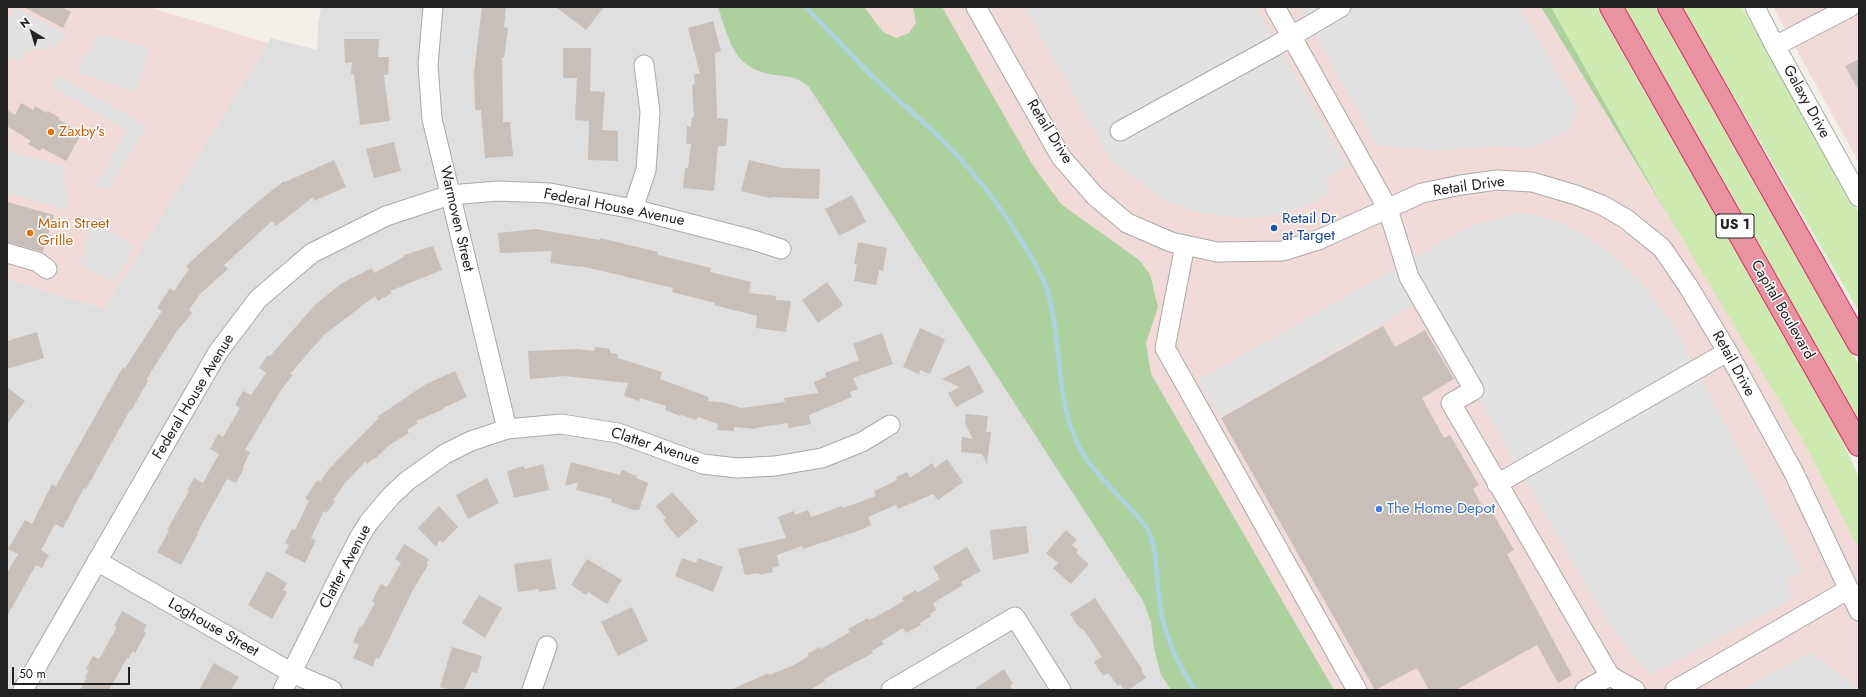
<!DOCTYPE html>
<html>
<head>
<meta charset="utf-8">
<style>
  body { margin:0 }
  #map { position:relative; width:1866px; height:697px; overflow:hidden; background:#f2efe9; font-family:Jost,sans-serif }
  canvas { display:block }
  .frame { position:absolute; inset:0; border:8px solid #222; pointer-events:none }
  .north { position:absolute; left:12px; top:12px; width:40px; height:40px; -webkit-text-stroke:3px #fff; paint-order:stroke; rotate:322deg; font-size:11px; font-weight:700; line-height:16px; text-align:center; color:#222 }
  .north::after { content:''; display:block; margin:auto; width:14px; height:18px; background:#222; clip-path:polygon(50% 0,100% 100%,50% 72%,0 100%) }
  .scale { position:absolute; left:12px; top:667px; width:118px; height:18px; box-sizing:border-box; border:2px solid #222; border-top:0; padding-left:5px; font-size:12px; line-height:14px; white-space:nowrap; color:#222; -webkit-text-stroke:3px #fff; paint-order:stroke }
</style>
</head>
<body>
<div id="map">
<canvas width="1866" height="697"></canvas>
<div class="frame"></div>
<div class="north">N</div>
<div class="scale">50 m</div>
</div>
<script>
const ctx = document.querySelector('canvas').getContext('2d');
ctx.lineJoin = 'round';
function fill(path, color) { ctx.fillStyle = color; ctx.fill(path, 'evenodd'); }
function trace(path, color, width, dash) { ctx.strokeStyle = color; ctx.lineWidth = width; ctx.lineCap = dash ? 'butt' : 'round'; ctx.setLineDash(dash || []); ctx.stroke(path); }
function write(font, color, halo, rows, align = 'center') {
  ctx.font = font + ' Jost,sans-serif'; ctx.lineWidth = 3; ctx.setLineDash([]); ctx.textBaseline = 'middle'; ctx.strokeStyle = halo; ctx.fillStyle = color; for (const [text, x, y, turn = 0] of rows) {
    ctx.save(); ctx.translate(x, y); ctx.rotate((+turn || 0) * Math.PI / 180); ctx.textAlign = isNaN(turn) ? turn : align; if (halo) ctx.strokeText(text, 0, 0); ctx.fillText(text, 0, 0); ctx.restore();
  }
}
const residential = new Path2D(`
  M321 7H812L1232 690H7V279L104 309 271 38 317 50 318 25Z`);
const commercial = new Path2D(`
  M7 7H149L268 43 104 309 7 279Z
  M812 7H1541L1802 436 1859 549V690H1232Z
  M1773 7H1859V163Z`);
const grass = new Path2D(`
  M1551 7H1597L1835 424 1859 478V549L1801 437 1666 212Z
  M1621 7H1655L1859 365V424Z
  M1682 7H1742L1859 213V312Z`);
const forest = new Path2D(`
  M718 7H864L883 32 896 38 909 33 916 23 913 7H942L1032 164 1061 204 1139 260 1150 274 1158 307 1146 343 1151 374 1334 690H1171L1161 675 1154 648 1151 622 1143 601 809 87C796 76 791 77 775 75 733 69 730 42 718 7Z
  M1541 7H1551L1666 212Z`);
const parking = new Path2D(`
  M15 7 65 34 58 46 27 51 20 63 7 55V22Z
  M1024 7H1256L1347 166 1325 179 1329 193 1306 207 1266 217 1234 218 1196 212 1164 201 1112 162Z
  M1299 7H1520L1577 107 1570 130 1532 148 1493 146 1438 151 1377 145Z
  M98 32 150 49 136 92 78 73 82 60 94 44Z
  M58 75 146 126 108 191 96 184 127 131 52 87Z
  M7 150 66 167 63 178 69 199 66 210 7 193Z
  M1518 212 1557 220 1600 245 1638 278 1673 325 1803 572 1787 579 1791 600 1650 675 1632 655 1605 619 1422 300 1221 418 1198 380 1468 227Z
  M95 223 135 246 114 283 79 264 84 254 88 234Z
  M1812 651 1819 659 1851 682 1856 690H1741Z`);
const stream = new Path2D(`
  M806 7C828 30 849 53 871 75 895 98 920 118 943 141 972 170 998 202 1019 237 1029 253 1040 270 1046 287 1064 340 1053 401 1081 450 1094 474 1117 492 1134 513 1139 518 1146 525 1149 532 1158 554 1156 580 1160 604 1164 635 1178 665 1195 690`);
const building = new Path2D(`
  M24 7H61L71 12 63 28Z
  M482 7H506L504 27 508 28 504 58 502 57 503 122H510L513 156 485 158 481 110H475L474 72Z
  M556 7H604L586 30Z
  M713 21 721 51 715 53 717 118 728 119 726 146H718L714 191 683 188 685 168H688L691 144H686L687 126 691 127 692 117H694L692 85 695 84 694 74H700L688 28Z
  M344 39H379L378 57H389L388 75H384L390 121 360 125 354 74H351L352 62 345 63Z
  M563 48H591L590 91 605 92 602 130 618 131V161L588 160 589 121 575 120 577 78H563Z
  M1859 59V91L1845 66Z
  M21 103 33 110 35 106 47 113 48 111 60 118 59 120 82 133 66 161 42 148 40 151 28 144 31 141 7 126V110L15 115Z
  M394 142 401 171 374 178 366 149Z
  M334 160 346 187 314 201 313 197 276 226 272 221 224 265 228 269 200 294 189 310 192 313 177 331 146 380 148 381 131 411 130 410 86 489 84 488 63 528 55 524 41 550 49 555 42 568 36 565 7 616V573L18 554 8 549 25 520 32 524 52 484 56 486 123 367 125 368 162 311 157 308 170 288 174 291 189 269 186 266 255 204 284 181 285 182Z
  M749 160 782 168 820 169 819 199 771 197 770 198 741 191Z
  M852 195 866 222 839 236 825 209Z
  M7 202 54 215 43 252 7 242Z
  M536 229 600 240V238L642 248 658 252V255L711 268 710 272 751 282 749 293 776 296V300L791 301 786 332 756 328 757 316 714 305 715 303 672 292 673 288 581 266V267L550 263 552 251 500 253 498 233Z
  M858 242 887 248 883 271 879 270 876 285 854 281 857 265 854 264Z
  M433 246 442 270 390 291 392 293 378 301 375 296 324 335 290 374 293 375 281 390 245 450 250 452 243 467 244 468 236 483 227 479 197 533 198 534 181 565 157 552 169 531 167 530 189 491 187 490 194 478 203 483 219 454 210 449 218 434 223 437 240 408 235 405 243 391 251 395 266 373 259 368 268 355 270 356 315 305 342 283 372 268 374 273 404 257V255Z
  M827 282 843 305 818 323 802 300Z
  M1383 326 1395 347 1425 330 1454 379 1422 398 1444 438 1450 435 1479 485 1473 489 1485 511 1490 508 1514 550 1507 554 1572 675 1558 683 1537 645 1456 690H1429L1417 668 1375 690 1221 418Z
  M920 328 945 339 930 374 920 370 919 374 903 367Z
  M37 332 44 358 7 369V341Z
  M882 333 893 364 853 378 858 389 850 392 852 397 809 415 811 424 802 426 788 428V423L756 428V429L734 427V431L717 430 718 424 698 417 696 420 681 415 680 416 665 410 666 406 640 398 639 401 624 396 628 383 564 376 530 379 528 351 578 349 594 351 595 347 610 349V353L618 354V358L662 372 660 379 709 397 708 401 726 403 741 408 785 402 784 398 818 393 814 382 826 377 825 373 859 360 853 344Z
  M969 365 984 392 956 407 948 393 960 387 942 379Z
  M455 371 467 397 443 408 444 409 416 421 418 423 407 430 409 433 388 446 375 459 374 458 367 464 365 462 346 482 333 500 335 502 326 513 324 511 311 538 316 540 305 563 285 553 289 545 285 543 292 529 295 530 309 501 305 498 318 480 320 482 329 469 379 418 377 417 426 384Z
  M7 387 25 401 7 424Z
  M966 414 988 416 986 432H991L987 464 982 454 961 452 962 437 973 439 965 424Z
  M947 459 963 482 938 500 933 494 898 509 896 505 868 517 871 525 861 530 803 549 802 546 777 555 779 566 772 568 773 572 760 575 759 573 745 575 738 549 786 538 778 517 794 511 795 515 808 510 811 517 842 506 843 508 876 496 874 491 894 482 897 479 896 477 907 472 910 478 932 463 935 468Z
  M571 462 620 475 622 470 637 476 636 478 648 483 639 510H633L611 502 612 499 576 490 578 482 565 486Z
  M543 464 549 490 514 498 507 471 524 466 525 469Z
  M487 478 499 503 468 519 456 495Z
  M672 492 698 521 678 538 663 520 666 518 656 506Z
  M439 506 458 527 442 543 440 540 436 547 418 528Z
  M1026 526 1029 553 993 560 990 530Z
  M1066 530 1077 540 1072 545 1078 550 1076 553 1089 564 1071 584 1053 568 1058 563 1046 553Z
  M404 544 429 559 426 564 428 565 413 590 379 659 376 658 373 667 353 658 359 645 353 642 360 626 362 627 375 603 372 601 381 584 387 587 401 563 395 559Z
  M967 547 981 571 961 582 963 585 933 603 936 610 930 614 931 616 920 623 921 625 906 633 903 628 882 641 884 644 872 651 873 653 824 679 825 681 810 690H730L769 673V675L792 666 809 656 807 654 820 647 821 649 850 632 848 629 868 618 869 620 874 618 904 601 902 598 916 590 917 593 940 579 933 567Z
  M682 558 696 563 698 558 723 567 713 592 675 576Z
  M551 559 556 589 539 592 538 589 518 592 514 564Z
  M587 559 622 580 607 604 588 592 586 595 571 585Z
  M267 571 287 583 283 590 287 592 272 619 248 605Z
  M479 595 502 608 485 638 462 623Z
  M1095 598 1142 669 1141 670 1146 678 1128 690H1124L1120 684 1118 686 1108 673 1103 676 1094 662 1102 657 1083 629 1079 628 1070 614Z
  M632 607 648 641 618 656 601 622Z
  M122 611 147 625 143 632 146 633 135 653 133 651 128 659 127 658 109 690H80L87 678 85 677 89 670 86 669 93 656 99 659 117 627 114 626Z
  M452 647 482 656 477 673 472 672 464 690H452L440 687Z
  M214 663 239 677 231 690H199Z
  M1004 669 1013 684 1010 686 1013 690H973Z`);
const minor = new Path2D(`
  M433 7 428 65 432 119 507 429
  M976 7 1061 157 1095 196 1127 223 1171 242 1217 252 1283 251 1318 240 1422 193 1461 185 1497 180 1532 182 1576 195 1602 205 1626 219 1662 248 1688 286 1730 356 1794 473 1859 611
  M1275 7 1388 209 1409 277 1474 390 1451 403 1610 676 1635 690
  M1755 7 1775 46 1859 197
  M1775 46 1850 7
  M1120 131 1275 46 1341 7
  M633 209 646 170 650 112 644 65
  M1185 245 1165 348 1357 690
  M7 253 38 262 47 269
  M1497 484 1727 352
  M97 561 292 673 332 690
  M23 690 218 352 258 299 312 253 386 216 450 195 498 191 550 193 633 209 753 240 781 249
  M283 690 342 571 359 538 369 522 391 496 407 481 445 454 471 441 507 429 561 424 618 433 703 464 737 468 775 466 822 458 862 442 890 425
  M532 690 547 646
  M891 690 1015 617 1061 690
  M1585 690 1610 676
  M1675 690 1849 589`);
const highway = new Path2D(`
  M1611 7 1859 445
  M1669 7 1859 344`);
const markers = [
  [51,132,4,"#e8710a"],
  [1274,228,4,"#1a4fb4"],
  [30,233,4,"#e8710a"],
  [1379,509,4,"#3f7fe0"]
];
const shields = [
  [1735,226,38]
];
const shieldNames = [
  ["US 1",1735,226]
];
const streetNames = [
  ["Galaxy Drive",1806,102,61],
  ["Retail Drive",1049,132,58],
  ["Retail Drive",1469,187,-8],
  ["Federal House Avenue",614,208,11],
  ["Warmoven Street",456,219,77],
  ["Capital Boulevard",1782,310,60],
  ["Retail Drive",1733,364,61],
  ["Federal House Avenue",194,397,-59],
  ["Clatter Avenue",655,447,18],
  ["Clatter Avenue",346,567,-62],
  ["Loghouse Street",213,628,30]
];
const foodNames = [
  ["Zaxby's",59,132],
  ["Main Street",38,224],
  ["Grille",38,241]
];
const transitNames = [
  ["Retail Dr",1282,219],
  ["at Target",1282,236]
];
const shopNames = [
  ["The Home Depot",1387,509]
];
fill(residential, '#e0dfdf');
fill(commercial, '#f2dad9');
fill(grass, '#cdebb0');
fill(forest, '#add19e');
fill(parking, '#e2e2e2');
trace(stream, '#aad3df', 4.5);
fill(building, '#c7bfb8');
trace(minor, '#a9a9a9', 21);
trace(highway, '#dc2a67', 24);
trace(minor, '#fff', 19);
trace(highway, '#e892a2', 22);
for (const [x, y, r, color] of markers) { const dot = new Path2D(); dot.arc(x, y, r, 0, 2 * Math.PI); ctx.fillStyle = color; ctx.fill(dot); trace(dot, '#fff', 1.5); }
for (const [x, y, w] of shields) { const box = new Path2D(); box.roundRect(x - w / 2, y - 12, w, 24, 3); ctx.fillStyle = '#fff'; ctx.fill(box); trace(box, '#222', 1); }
write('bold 14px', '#222', null, shieldNames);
write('15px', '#222', '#fff', streetNames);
write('15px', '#c56008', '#fff', foodNames, 'left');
write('15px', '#164399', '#fff', transitNames, 'left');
write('15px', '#366cbe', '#fff', shopNames, 'left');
</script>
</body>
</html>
